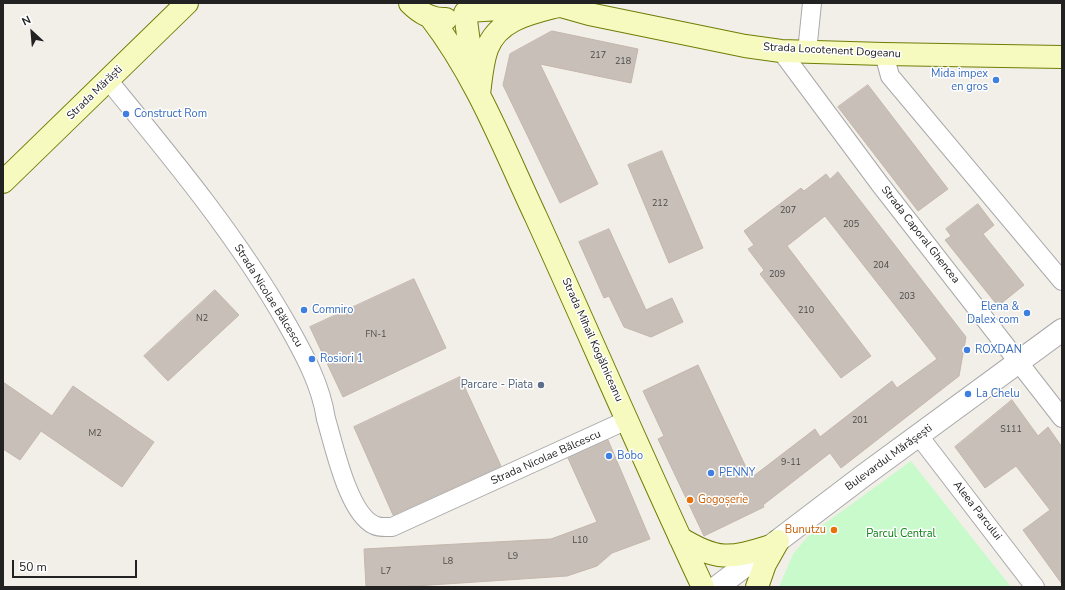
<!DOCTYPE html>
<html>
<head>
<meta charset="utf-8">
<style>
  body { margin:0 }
  #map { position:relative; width:1065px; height:590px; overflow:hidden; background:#f2efe9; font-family:"Nunito Sans",sans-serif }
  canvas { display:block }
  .frame { position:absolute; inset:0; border:4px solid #222; pointer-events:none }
  .north { position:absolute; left:12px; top:12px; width:40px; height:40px; -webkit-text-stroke:3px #fff; paint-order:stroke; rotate:334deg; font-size:11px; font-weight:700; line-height:16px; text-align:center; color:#222 }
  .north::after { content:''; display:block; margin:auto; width:14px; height:18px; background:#222; clip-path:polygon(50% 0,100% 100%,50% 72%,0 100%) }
  .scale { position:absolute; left:12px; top:560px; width:125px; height:18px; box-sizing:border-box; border:2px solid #222; border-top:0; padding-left:5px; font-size:12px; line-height:14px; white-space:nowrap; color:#222; -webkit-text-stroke:3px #fff; paint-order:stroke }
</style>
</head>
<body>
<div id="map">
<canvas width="1065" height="590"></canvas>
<div class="frame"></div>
<div class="north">N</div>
<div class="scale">50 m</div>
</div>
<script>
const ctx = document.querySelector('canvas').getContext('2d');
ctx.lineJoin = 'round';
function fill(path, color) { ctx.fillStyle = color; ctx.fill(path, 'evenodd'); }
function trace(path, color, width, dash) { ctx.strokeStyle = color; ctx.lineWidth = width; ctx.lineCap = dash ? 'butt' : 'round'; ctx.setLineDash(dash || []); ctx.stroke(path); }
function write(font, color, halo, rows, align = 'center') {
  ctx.font = font + ' "Nunito Sans",sans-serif'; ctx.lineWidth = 3; ctx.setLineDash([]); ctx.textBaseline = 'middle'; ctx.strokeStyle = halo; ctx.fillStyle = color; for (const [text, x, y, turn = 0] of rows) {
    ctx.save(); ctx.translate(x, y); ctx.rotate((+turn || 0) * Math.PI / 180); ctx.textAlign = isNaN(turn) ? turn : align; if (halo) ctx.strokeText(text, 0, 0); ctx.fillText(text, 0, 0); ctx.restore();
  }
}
const park = new Path2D(`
  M911 461 1011 587H779L793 554 809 535Z`);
const building = new Path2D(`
  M552 31 638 49 631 83 540 64 598 184 560 203 503 85 510 54Z
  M868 85 948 189 918 211 838 107Z
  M662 151 703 248 669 263 628 165Z
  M838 172 966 337 959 376 841 468 830 453 763 505 764 507 704 536 658 439 664 436 643 391 698 365 751 478 815 429 820 437 892 381 897 388 937 359 825 216 787 246 871 356 841 378 760 274 764 270 748 249 754 245 744 231 801 188 804 191 826 174 830 179Z
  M978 204 994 225 983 234 1024 285 998 306 945 240 951 236 946 229Z
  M609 229 646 310 672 298 683 322 651 337 624 327 609 296 604 298 579 242Z
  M414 279 446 348 343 397 310 327Z
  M215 290 239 315 168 381 144 356Z
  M460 377 501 466 393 515 354 427Z
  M3 382 52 416 73 386 154 442 122 487 41 431 20 460 3 449Z
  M1012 400 1038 436 1048 427 1062 447V584L1023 530 1050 510 1016 466 985 488 955 447Z
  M608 440 650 539 612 553 597 566 567 576 400 587H366L364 549 551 539 597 522 568 458Z`);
const minor = new Path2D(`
  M781 51 879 183 1062 418
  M807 52 812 3
  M884 54 890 76 1062 281
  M108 80C172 158 237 236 287 324 304 354 321 385 326 419 334 445 348 513 374 525 380 528 386 527 392 527L627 420
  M919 436 1035 587`);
const tertiary = new Path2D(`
  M717 587 863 476 1062 330`);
const secondary = new Path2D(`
  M410 3C420 13 431 20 446 19
  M550 3 589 14 745 46 781 51 884 54 1062 57
  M468 11 531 7
  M465 13 473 72
  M431 18C477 78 504 149 536 217 592 340 645 464 703 587
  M479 94C481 79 482 63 487 49 498 19 531 13 558 6
  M3 182 187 3
  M680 538C717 561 730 559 771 546
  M757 587 765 564 778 541`);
const markers = [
  [996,80,4,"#3f7fe0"],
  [126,114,4,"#3f7fe0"],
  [304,310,4,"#3f7fe0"],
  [1027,313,4,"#3f7fe0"],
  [967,350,4,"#3f7fe0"],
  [312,359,4,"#3f7fe0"],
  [541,385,4,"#5c6f8a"],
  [968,394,4,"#3f7fe0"],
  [609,456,4,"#3f7fe0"],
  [711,473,4,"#3f7fe0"],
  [690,500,4,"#e8710a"],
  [834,530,4,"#e8710a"]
];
const numberNames = [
  ["217",598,56],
  ["218",623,62],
  ["212",660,204],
  ["207",788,211],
  ["205",851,225],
  ["204",881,266],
  ["209",777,275],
  ["203",907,297],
  ["210",806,311],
  ["N2",202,319],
  ["FN-1",376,335],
  ["201",860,421],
  ["S111",1011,430],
  ["M2",95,434],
  ["9-11",791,463],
  ["L10",580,541],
  ["L9",513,557],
  ["L8",448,562],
  ["L7",386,572]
];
const streetNames = [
  ["Strada Locotenent Dogeanu",832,51,3],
  ["Strada Mărăști",95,93,-44],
  ["Strada Caporal Ghencea",920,235,52],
  ["Strada Nicolae Bălcescu",268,296,58],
  ["Strada Mihail Kogălniceanu",592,340,66],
  ["Strada Nicolae Bălcescu",546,458,-24],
  ["Bulevardul Mărășești",889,458,-36],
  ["Aleea Parcului",977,511,52]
];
const shopNames = [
  ["Mida impex",988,74,"right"],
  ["en gros",988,87,"right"],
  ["Construct Rom",134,114],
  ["Elena &",1019,307,"right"],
  ["Dalex com",1019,320,"right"],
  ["Comniro",312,310],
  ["ROXDAN",975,350],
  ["Rosiori 1",320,359],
  ["La Chelu",976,394],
  ["Bobo",617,456],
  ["PENNY",719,473]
];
const serviceNames = [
  ["Parcare - Piata",533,385]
];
const foodNames = [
  ["Gogoșerie",698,500],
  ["Bunutzu",826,530,"right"]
];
const parkNames = [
  ["Parcul Central",901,534]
];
fill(park, '#c8facc');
fill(building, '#c7bfb8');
trace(building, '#c4b6ab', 1);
trace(minor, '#a9a9a9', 20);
trace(tertiary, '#a9a9a9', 24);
trace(secondary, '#707d05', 24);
trace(minor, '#fff', 18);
trace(tertiary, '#fff', 22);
trace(secondary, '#f7fabf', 22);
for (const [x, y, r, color] of markers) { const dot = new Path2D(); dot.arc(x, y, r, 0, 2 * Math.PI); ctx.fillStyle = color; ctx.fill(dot); trace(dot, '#fff', 1.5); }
write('9px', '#4b4948', null, numberNames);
write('11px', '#222', '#fff', streetNames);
write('11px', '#366cbe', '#fff', shopNames, 'left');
write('11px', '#4e5e75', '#fff', serviceNames, 'right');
write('11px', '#c56008', '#fff', foodNames, 'left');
write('11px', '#0c8416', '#fff', parkNames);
</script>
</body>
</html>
